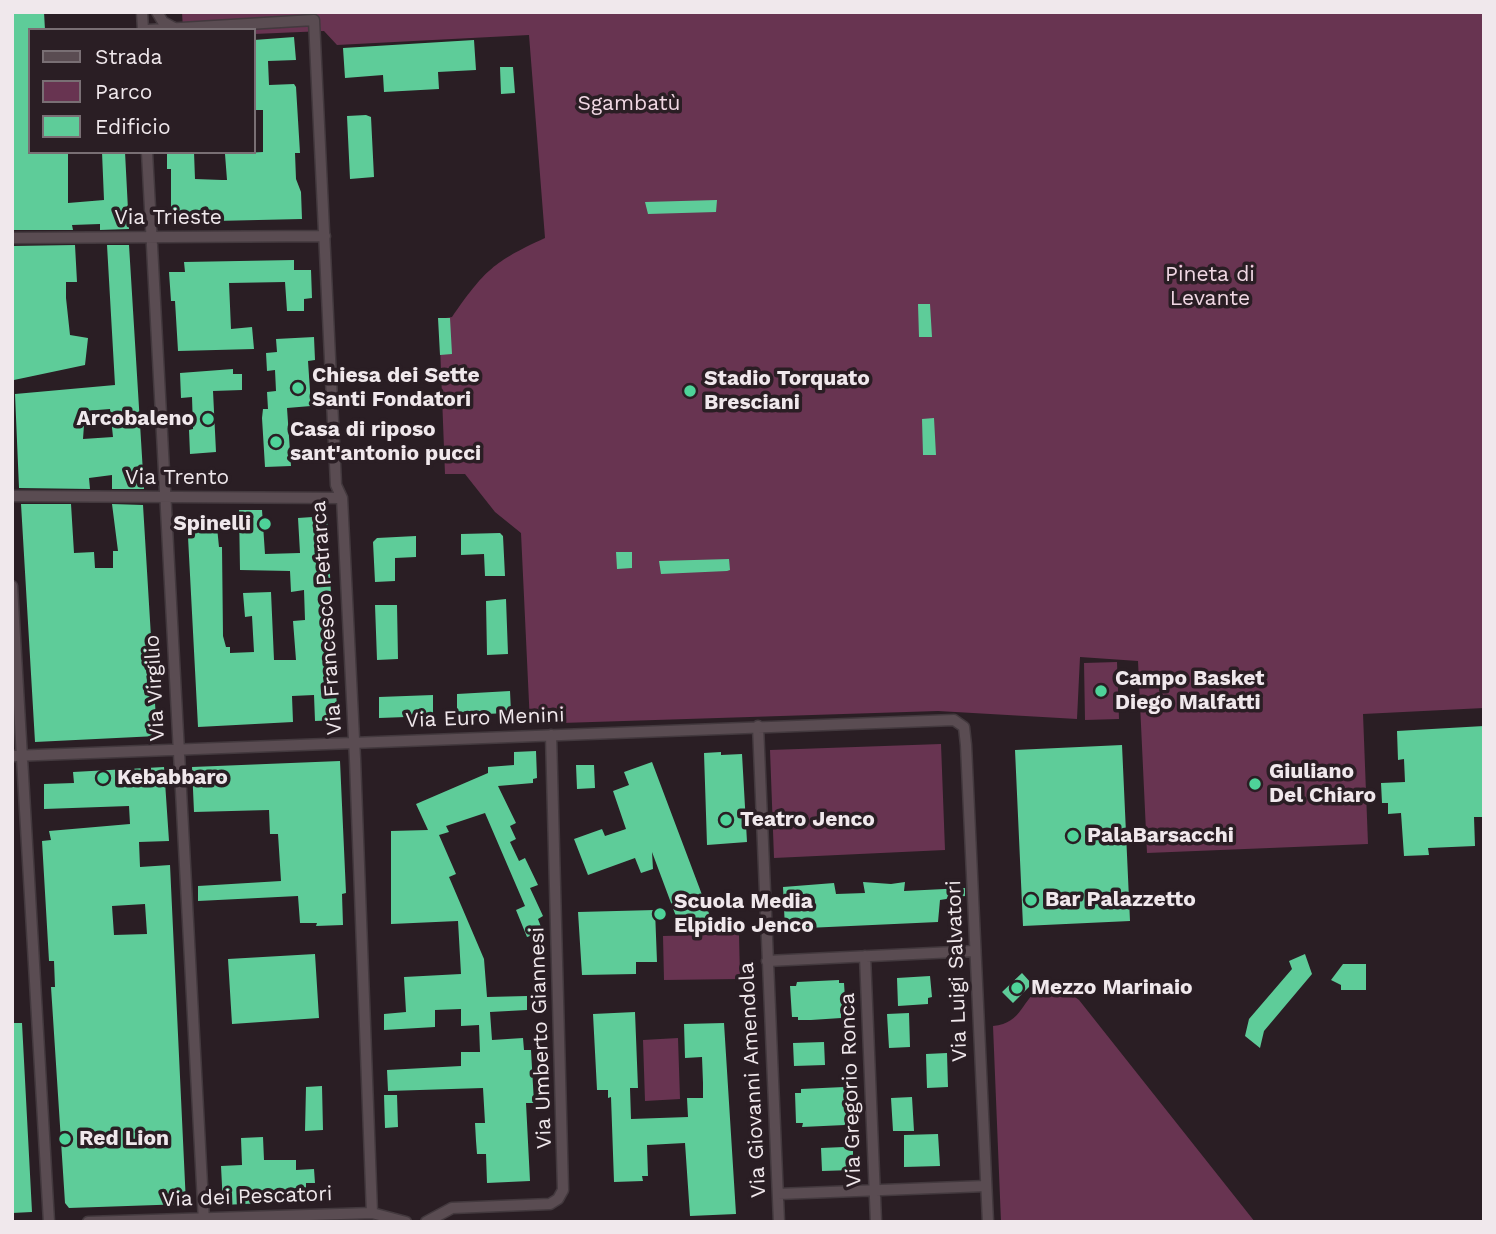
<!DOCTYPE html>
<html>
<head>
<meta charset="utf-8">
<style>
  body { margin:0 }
  #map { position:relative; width:1496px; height:1234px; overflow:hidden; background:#2a1e24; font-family:"Work Sans",sans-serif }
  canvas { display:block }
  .frame { position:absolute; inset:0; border:14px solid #f0e8ec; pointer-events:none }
  .legend { position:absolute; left:28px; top:28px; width:228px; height:126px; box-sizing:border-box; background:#2a1e24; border:2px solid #796f74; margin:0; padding:9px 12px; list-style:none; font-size:21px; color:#f0e8ec }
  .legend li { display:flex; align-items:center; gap:14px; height:35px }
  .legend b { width:35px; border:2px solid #796f74 }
</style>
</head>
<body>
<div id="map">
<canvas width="1496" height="1234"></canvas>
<div class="frame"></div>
<ul class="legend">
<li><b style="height:9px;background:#5a4c52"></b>Strada</li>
<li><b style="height:19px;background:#683451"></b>Parco</li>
<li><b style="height:19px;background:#5ecc99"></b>Edificio</li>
</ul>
</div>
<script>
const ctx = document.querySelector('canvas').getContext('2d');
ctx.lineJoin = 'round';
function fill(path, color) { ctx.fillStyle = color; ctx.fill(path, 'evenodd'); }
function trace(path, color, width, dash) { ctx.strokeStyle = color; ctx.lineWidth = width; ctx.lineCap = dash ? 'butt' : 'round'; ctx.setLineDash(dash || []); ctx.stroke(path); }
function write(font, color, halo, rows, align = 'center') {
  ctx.font = font + ' "Work Sans",sans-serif'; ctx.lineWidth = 7; ctx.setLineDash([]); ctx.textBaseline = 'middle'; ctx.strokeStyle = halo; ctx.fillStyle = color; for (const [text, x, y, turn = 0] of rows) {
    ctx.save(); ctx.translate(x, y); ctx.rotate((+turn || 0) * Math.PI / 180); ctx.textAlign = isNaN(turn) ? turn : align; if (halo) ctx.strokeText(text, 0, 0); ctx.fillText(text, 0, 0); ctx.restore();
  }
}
const green = new Path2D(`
  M182 12H1484V708L1363 714 1368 844 1147 853 1138 661 1080 657 1077 719 938 711 530 724 521 533 495 512 465 474H445L439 319 452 317C485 270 493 262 545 238L529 35 337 45 324 31 254 34V30H183Z
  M1117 662 1119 719 1085 720 1084 663Z
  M941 744 945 850 774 858 770 750Z
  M739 934 740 979 664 980 663 936Z
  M1044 986 1067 991 1079 1000 1255 1222H1001L993 1026C1024 1023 1020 999 1044 986Z
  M678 1038 680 1099 645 1101 643 1040Z`);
const building = new Path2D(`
  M12 12H44L45 30H30V152H68V203L104 200 102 152H125L129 229 100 230V224L72 225 73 230H12Z
  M294 37 296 60 268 61 269 85 294 84 296 87 300 153H295L296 179 301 192 302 219 171 222V169H167V152H194L195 179 222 180H227L225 154 263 152V110H255L254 106V40Z
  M474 40 476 70 438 72 439 89 384 92 383 75 345 78 343 48Z
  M500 67H513L515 93 501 94Z
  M366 115 371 117 374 177 350 179 347 116Z
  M717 200 716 212 648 214 645 202Z
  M75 245 77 282H66V298L70 335 88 338 85 365 14 380 12 246Z
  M107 245H129L144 489H112V475L89 478 90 489 19 488 15 394 115 385ZM110 409 113 437 83 439 85 411Z
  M294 260V270H311L312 298 304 299V311H287L285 282 229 283 231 329 252 327 254 349 178 351 175 301H171L169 272H185L184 262Z
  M918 304H930L932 337H919Z
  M438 318H450L452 354 440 355Z
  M314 337 315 360 308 361 311 406 287 408 291 466 265 467 262 418 263 409H268L267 392 276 391 275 370 267 371 266 353 277 352 276 339Z
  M233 369V374H242V390L213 391 216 452 190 454 189 430 193 429 192 397 181 398 180 373Z
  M934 418 936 455H923L922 419Z
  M21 504H71L74 553 94 552 95 568H113V551H118L112 504 143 505 157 736 35 742Z
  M239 510H262L265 554 300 553 298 518 327 516 334 653H326L329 694 336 693 338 720 315 721 314 695 292 696 293 722 198 727 187 518 216 517 219 547H222L223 636 226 647H230V653L254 652 252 616 245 617 243 593 271 592 274 660H296L293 621 305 620 304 590 291 592 290 571 240 570Z
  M500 533 503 536 505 576H485L484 554 461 555V534Z
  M416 536V557L395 558V581L375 582 373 542 377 538Z
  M616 552H632V568L617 569Z
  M729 559 730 570 727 571 661 574 659 561Z
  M506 599 508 654 487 655 486 601Z
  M375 605H397L398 659 377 660Z
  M510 691 511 713 457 715V694Z
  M433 695V716L379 718V697Z
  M1484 726V817H1474L1475 846 1428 848 1429 855 1404 856 1401 813 1388 814V803H1382L1381 783 1405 782 1404 759 1398 760 1397 731Z
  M1122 745 1130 921 1023 926 1015 750Z
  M536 751 537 778 533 779V783L498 786 516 823 510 826 516 839 510 842 519 861 525 858 538 885 530 888 543 916 538 919 543 932 527 937 516 910 525 906 485 813 446 826 449 832 439 835 456 874 449 877 484 959 487 997 527 996V1010L490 1012 492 1040 523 1038 524 1050H531L534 1103H526L530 1181 487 1183 486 1154H477L476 1141 475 1123H485L483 1088 388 1091 387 1070 461 1066V1052H480L479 1025 461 1026V1009L435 1010V1027L384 1030V1014L406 1012 404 977 461 974 458 921 391 924V831L428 830 416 804 488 773V767L514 765V752Z
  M721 752V755L742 754 747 842 707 845 704 753Z
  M340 761 346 893 342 894 343 925 316 926 317 923H300L298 896 198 901V886L281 881 278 834H270L269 810 194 812 192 767Z
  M652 762 710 916 695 921 692 914 677 919 652 852 653 869 641 873 635 858 588 875 574 839 602 829 605 836 626 829 613 791 629 785 624 772Z
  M576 765H594L595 788 577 789Z
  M164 767 169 841 139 842 140 867 170 865 186 1204 69 1208 65 1203 51 987H55L54 961H49L42 841 51 840 49 831 130 824 129 806 44 809V784L74 783 73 772ZM145 904 147 934 114 935 112 906Z
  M863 882 891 884 905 882 904 891 965 888V896L940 900 938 922 785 929 783 887 834 883 836 894 865 893Z
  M655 910 657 962H636V974L582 975 578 912Z
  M315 954 319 1018 232 1024 228 959Z
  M1305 954 1312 974 1264 1031 1260 1048 1245 1036 1249 1019 1292 969 1289 961Z
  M1343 964H1366V990H1341V985L1331 980Z
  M1022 973 1032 984 1013 1003 1002 992Z
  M930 976 932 997 928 998V1004L898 1006 897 978Z
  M839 980V983H844L846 1014H841V1018L811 1020H798V1017H792L790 986H796L797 982Z
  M635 1012 638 1088H630L631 1119 688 1117 687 1098H703V1083L702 1057 685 1058 684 1024 724 1023 736 1214 690 1216 685 1143 647 1145 648 1176H642L643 1181 614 1182 611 1097 608 1098V1090H597L593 1014Z
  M909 1013 910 1047 889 1048 887 1014Z
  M12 1023H22L32 1212 12 1213Z
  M824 1042 825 1065 794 1066 793 1043Z
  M947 1053 948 1087 927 1088 926 1054Z
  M322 1086 323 1130 305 1131 306 1087Z
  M844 1087V1090H849L850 1121H845V1125L802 1127 803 1123H796L795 1093H801V1089Z
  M384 1095H397L398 1127 385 1128Z
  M912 1097 914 1131H893L891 1098Z
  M938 1134 940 1166 904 1167V1135Z
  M263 1137 264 1160H296V1170L314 1169 315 1183H306V1201L223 1205 221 1166 242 1165 241 1138Z
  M844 1147H853V1170L822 1171 821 1148Z`);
const street = new Path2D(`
  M142 12 143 30
  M157 12 163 22 174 28
  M148 30 314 20 336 485 342 498 355 759 372 1213
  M147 152 204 1222
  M12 238 325 236
  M12 496 342 498
  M12 586 49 1222
  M758 726 779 1222
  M12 756 954 720 964 727 966 745 988 1222
  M865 956 876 1222
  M767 961 975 951
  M778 1194 986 1186
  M88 1222 372 1213 406 1222
  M426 1222 452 1208 550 1204 558 1199 563 1190 551 735`);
const markers = [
  [298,388,7,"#4ed399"],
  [690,391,7,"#4ed399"],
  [208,419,7,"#4ed399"],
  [276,442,7,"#4ed399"],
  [265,524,7,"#4ed399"],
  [1101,691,7,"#4ed399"],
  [103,778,7,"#4ed399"],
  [1255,784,7,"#4ed399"],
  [726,820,7,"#4ed399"],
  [1073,836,7,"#4ed399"],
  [1031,900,7,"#4ed399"],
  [660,914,7,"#4ed399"],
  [1017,988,7,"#4ed399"],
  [65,1139,7,"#4ed399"]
];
const parkNames = [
  ["Sgambatù",629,104],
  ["Pineta di",1210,275],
  ["Levante",1210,299]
];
const streetNames = [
  ["Via Trieste",168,218],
  ["Via Trento",177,478],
  ["Via Francesco Petrarca",327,618,-94],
  ["Via Virgilio",155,688,-93],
  ["Via Euro Menini",485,718,-2],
  ["Via Luigi Salvatori",957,971,-92],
  ["Via Umberto Giannesi",541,1038,-92],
  ["Via Giovanni Amendola",753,1080,-93],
  ["Via Gregorio Ronca",851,1090,-92],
  ["Via dei Pescatori",247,1197,-2]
];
const poiNames = [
  ["Chiesa dei Sette",312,376],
  ["Santi Fondatori",312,400],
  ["Stadio Torquato",704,379],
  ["Bresciani",704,403],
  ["Arcobaleno",194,419,"right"],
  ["Casa di riposo",290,430],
  ["sant'antonio pucci",290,454],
  ["Spinelli",251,524,"right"],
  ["Campo Basket",1115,679],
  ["Diego Malfatti",1115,703],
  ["Giuliano",1269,772],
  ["Del Chiaro",1269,796],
  ["Kebabbaro",117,778],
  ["Teatro Jenco",740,820],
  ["PalaBarsacchi",1087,836],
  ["Bar Palazzetto",1045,900],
  ["Scuola Media",674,902],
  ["Elpidio Jenco",674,926],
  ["Mezzo Marinaio",1031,988],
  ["Red Lion",79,1139]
];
fill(green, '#683451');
fill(building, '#5ecc99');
trace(street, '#43393e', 13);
trace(street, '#5a4c52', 10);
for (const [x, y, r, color] of markers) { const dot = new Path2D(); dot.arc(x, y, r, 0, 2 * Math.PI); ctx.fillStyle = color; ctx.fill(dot); trace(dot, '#2a1e24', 2.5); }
write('21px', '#f0d7e3', '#2a1e24', parkNames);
write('21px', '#f0e8ec', '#2a1e24', streetNames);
write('bold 21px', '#f0e8ec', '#2a1e24', poiNames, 'left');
</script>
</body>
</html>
